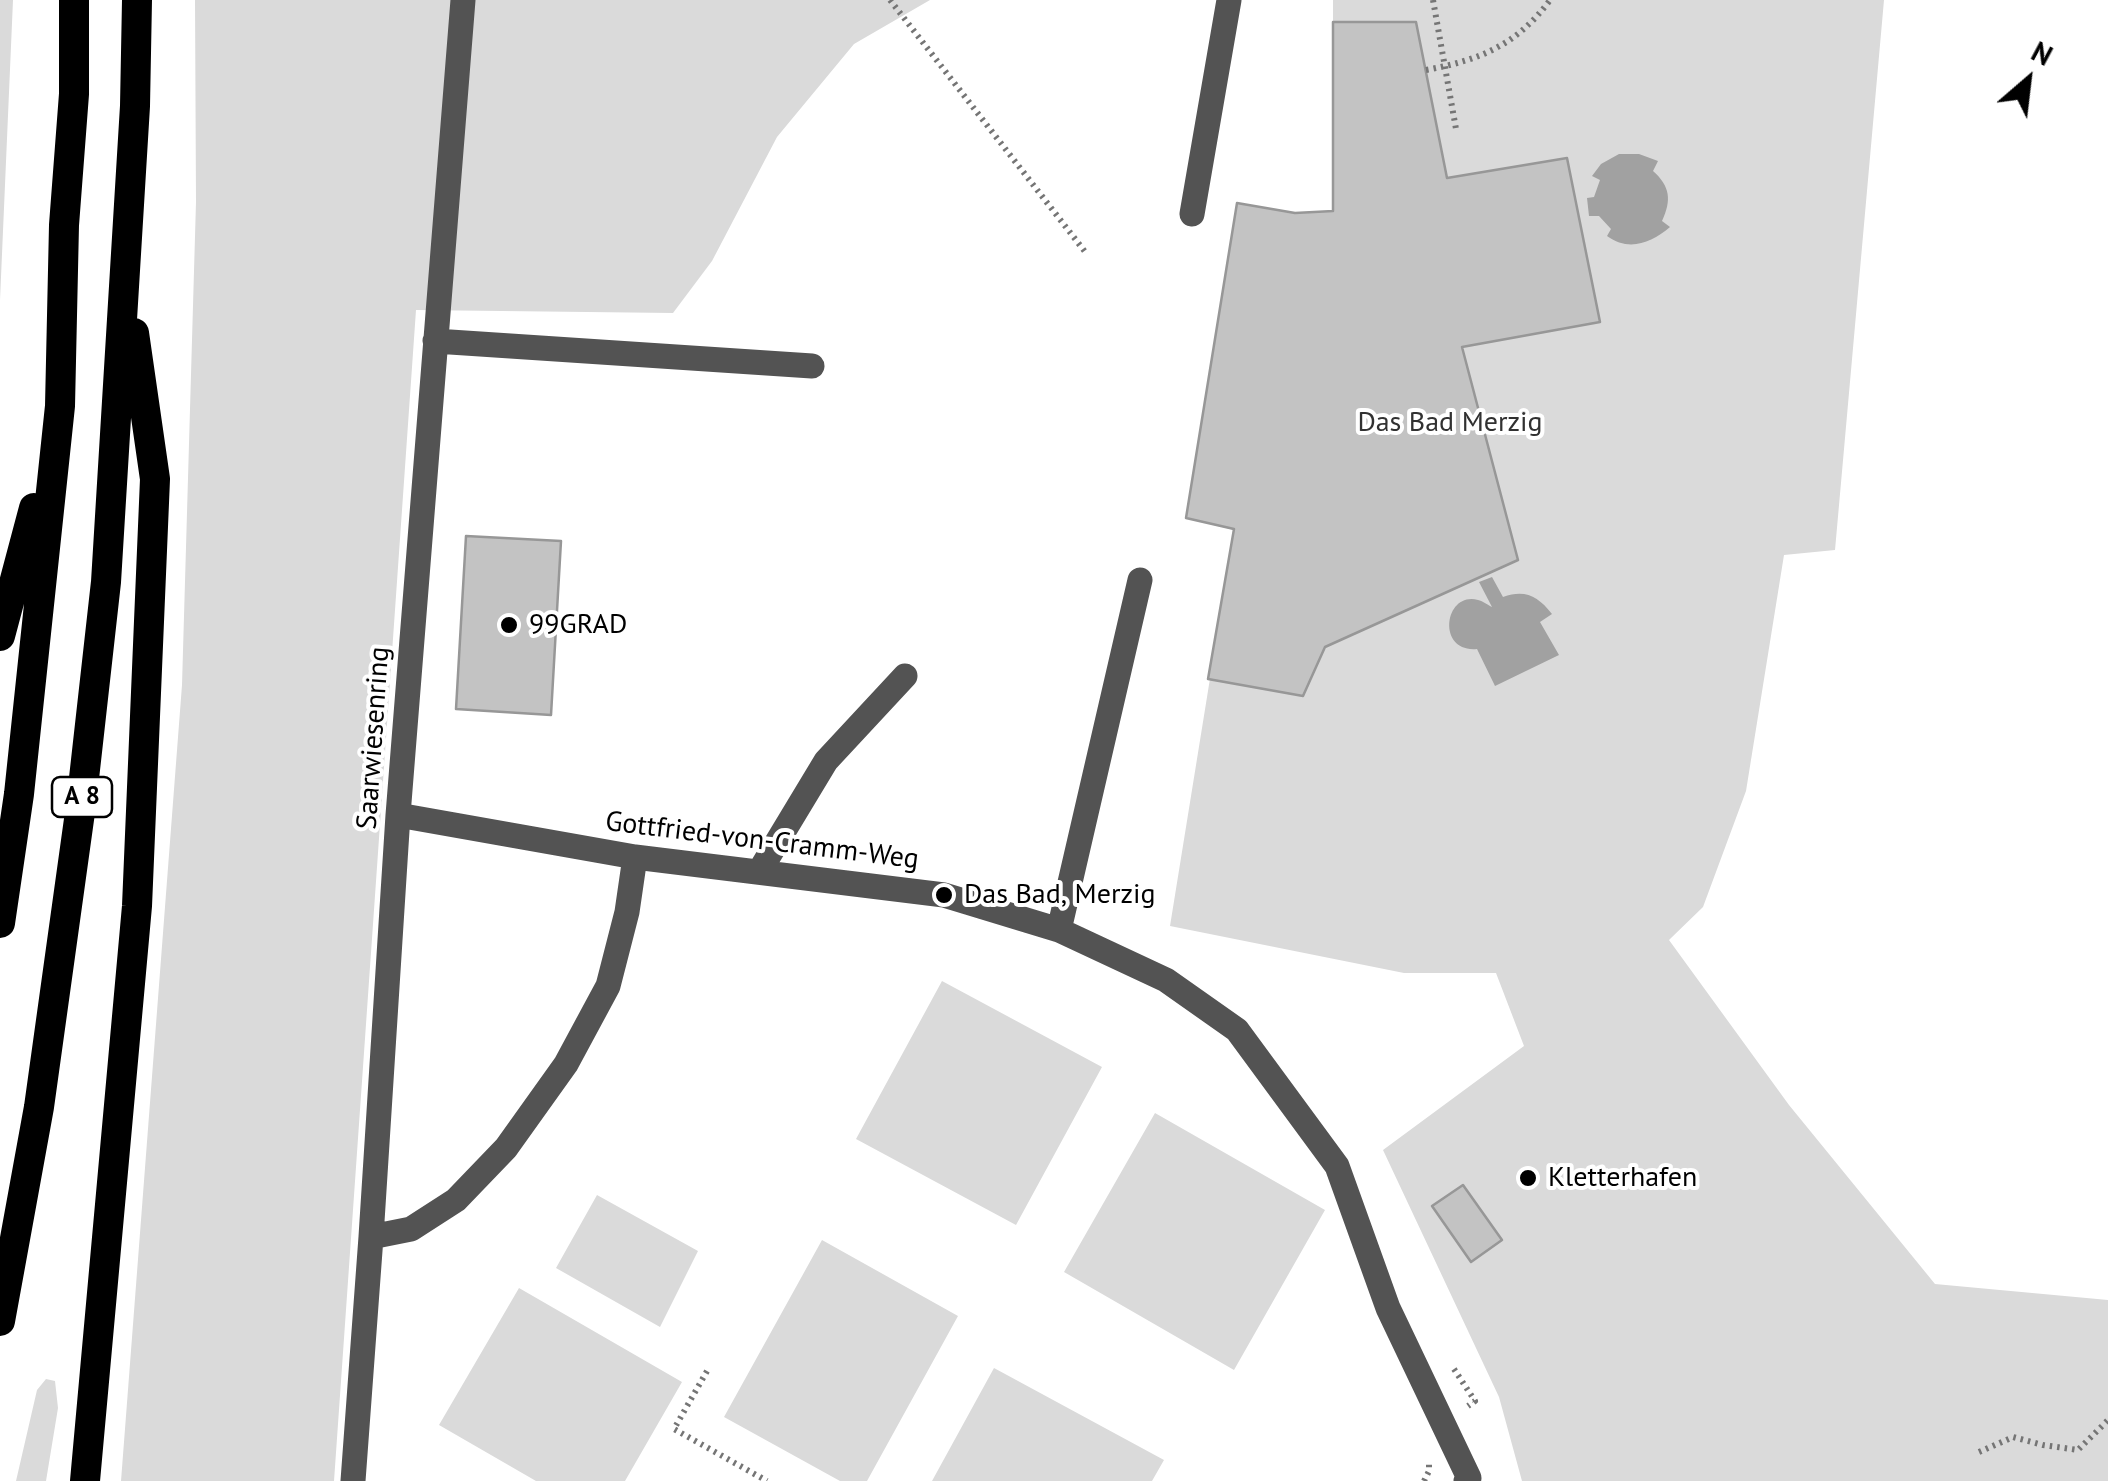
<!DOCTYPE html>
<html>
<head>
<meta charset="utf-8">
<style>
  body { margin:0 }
  #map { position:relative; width:2108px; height:1481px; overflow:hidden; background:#fff; font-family:"PT Sans",sans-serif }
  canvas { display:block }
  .north { position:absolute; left:1978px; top:30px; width:100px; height:100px; -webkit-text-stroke:8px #fff; paint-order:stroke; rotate:28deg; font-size:28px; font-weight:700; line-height:40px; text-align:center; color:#000 }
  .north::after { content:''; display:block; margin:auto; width:35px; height:45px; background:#000; clip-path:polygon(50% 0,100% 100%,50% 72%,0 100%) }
</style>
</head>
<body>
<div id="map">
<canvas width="2108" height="1481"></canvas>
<div class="north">N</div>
</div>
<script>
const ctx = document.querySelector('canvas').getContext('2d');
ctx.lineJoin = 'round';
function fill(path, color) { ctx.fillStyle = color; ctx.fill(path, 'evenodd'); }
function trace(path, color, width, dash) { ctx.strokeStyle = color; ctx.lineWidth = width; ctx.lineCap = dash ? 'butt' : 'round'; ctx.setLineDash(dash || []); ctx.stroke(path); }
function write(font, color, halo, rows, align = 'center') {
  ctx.font = font + ' "PT Sans",sans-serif'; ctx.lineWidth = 8; ctx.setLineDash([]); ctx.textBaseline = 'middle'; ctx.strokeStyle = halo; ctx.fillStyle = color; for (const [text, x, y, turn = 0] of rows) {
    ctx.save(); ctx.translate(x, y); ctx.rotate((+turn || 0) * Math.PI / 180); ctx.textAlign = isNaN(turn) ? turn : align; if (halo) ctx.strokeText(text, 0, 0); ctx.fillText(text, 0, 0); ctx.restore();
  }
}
const green = new Path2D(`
  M0 0H13L0 300Z
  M195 0H930L854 44 777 137 712 261 673 313 416 310 334 1481H121L182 685 196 202Z
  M1333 0H1884L1835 550 1784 555 1746 791 1703 907 1669 940 1789 1105 1935 1284 2108 1300V1481H1522L1499 1397 1383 1150 1524 1046 1496 973H1404L1170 926 1234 530 1186 518 1237 203 1295 213 1333 211Z
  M942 981 1102 1067 1016 1225 856 1139Z
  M1155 1113 1325 1210 1234 1370 1064 1272Z
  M597 1195 698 1251 660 1327 556 1268Z
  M822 1240 958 1316 867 1481H840L724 1417Z
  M519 1288 682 1382 625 1481H536L439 1425Z
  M994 1368 1164 1460 1152 1481H932Z
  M46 1379 55 1381 58 1408 46 1481H16L37 1390Z`);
const water = new Path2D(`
  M1619 154H1639L1658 161 1653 171C1670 186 1672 200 1662 221L1670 227C1651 243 1629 252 1607 236L1611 229 1599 216H1589L1587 198 1594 197 1600 180 1592 176 1601 164Z
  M1492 577 1503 597C1525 589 1538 596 1552 614L1540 622 1559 655 1495 686 1477 649C1436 653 1444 591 1478 600 1483 601 1488 605 1492 607L1479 582Z`);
const building = new Path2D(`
  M1333 22H1416L1447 178 1567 158 1600 322 1462 347 1518 560 1325 647 1303 696 1208 679 1234 529 1186 518 1237 203 1295 213 1333 211Z
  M466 536 561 541 551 715 456 709Z
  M1463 1185 1502 1240 1471 1262 1432 1206Z`);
const path = new Path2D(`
  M890 0 1086 253
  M1433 0 1456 129
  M1426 70C1480 60 1517 45 1550 0
  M1454 1369 1475 1401 1468 1406
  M707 1371 674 1429 767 1481
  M1979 1452 2013 1437 2043 1445 2078 1450 2108 1420
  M1424 1481 1429 1471V1463`);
const minor = new Path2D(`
  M1192 214 1229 0
  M435 341 812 366
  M398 815 635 857 944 895 1059 930 1166 980 1237 1030 1337 1166 1388 1308 1469 1478 1466 1481
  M759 872 826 761 905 676
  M1059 930 1140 580
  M371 1237 411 1229 456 1200 506 1148 566 1064 608 986 627 912 635 857
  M353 1481 371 1237 398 815 463 0`);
const highway = new Path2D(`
  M0 636 34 508
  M0 923 19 794 60 406 64 225 74 94V0
  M0 1321 39 1107 81 805 106 582 135 106 137 0
  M85 1481 137 906 155 479 134 333`);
const markers = [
  [509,625,10,"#000"],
  [944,895,10,"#000"],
  [1528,1178,10,"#000"]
];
const shields = [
  [82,797,60]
];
const shieldNames = [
  ["A 8",82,797]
];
const parkNames = [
  ["Das Bad Merzig",1450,423]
];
const poiNames = [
  ["99GRAD",529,625],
  ["Das Bad, Merzig",964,895],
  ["Kletterhafen",1548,1178]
];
const streetNames = [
  ["Saarwiesenring",374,738,-86],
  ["Gottfried-von-Cramm-Weg",762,841,7]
];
fill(green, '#dadada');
fill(water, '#a1a1a1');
fill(building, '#c3c3c3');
trace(building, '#979797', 2.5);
trace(path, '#757575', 6, [2.5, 5]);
trace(minor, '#535353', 25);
trace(highway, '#000', 30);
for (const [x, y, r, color] of markers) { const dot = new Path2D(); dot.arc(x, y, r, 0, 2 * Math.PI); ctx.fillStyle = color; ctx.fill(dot); trace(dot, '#fff', 4); }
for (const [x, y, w] of shields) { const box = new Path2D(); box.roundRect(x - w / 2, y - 20, w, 40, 8); ctx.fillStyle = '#fff'; ctx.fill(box); trace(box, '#000', 2.5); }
write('bold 25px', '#000', null, shieldNames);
write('28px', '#313131', '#fff', parkNames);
write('28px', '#000', '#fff', poiNames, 'left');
write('28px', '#000', '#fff', streetNames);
</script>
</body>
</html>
